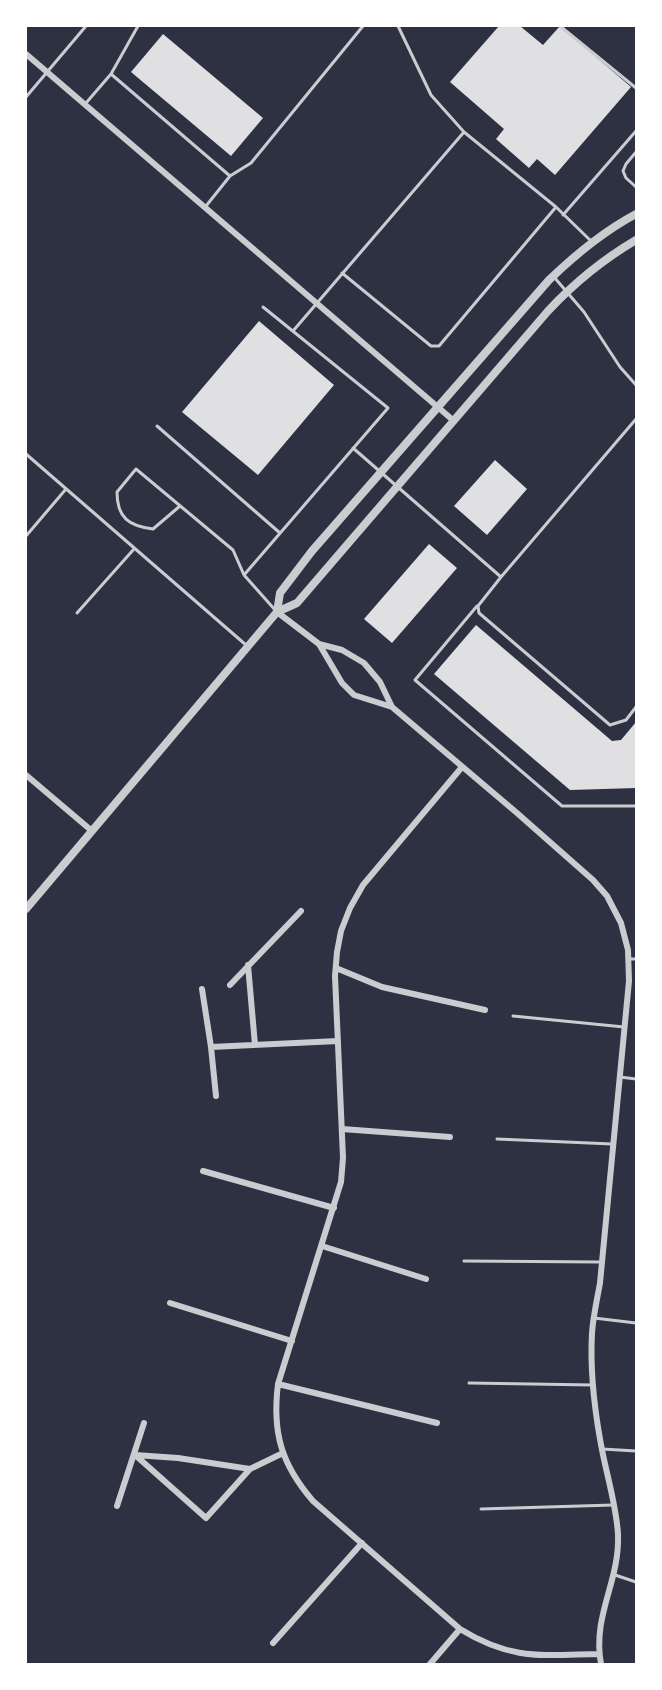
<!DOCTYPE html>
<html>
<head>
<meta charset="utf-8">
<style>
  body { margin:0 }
  #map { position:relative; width:662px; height:1690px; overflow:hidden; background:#2d3142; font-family:"Roboto Condensed",sans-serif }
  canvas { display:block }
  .frame { position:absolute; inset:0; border:27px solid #fff; pointer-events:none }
</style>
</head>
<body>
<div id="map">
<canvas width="662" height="1690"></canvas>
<div class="frame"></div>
</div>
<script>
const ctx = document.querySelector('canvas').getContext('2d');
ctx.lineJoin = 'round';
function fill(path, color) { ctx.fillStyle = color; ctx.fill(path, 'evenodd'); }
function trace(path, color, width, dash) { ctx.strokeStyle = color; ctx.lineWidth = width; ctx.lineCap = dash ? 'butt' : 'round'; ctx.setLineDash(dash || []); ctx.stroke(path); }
const building = new Path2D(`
  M499 26H520L543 45 560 26 631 87 555 175 537 159 529 168 496 139 504 129 450 82Z
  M163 34 263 118 231 156 131 72Z
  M259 321 334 385 258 475 182 412Z
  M495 460 527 489 487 535 454 506Z
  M429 544 457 568 392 643 364 619Z
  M476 625 612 741 621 740 636 722V788L570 790 434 674Z`);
const service = new Path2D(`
  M560 26 636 88
  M111 74 230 176
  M26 97 86 26
  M86 103 111 74 138 26
  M636 152 626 164 623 171 626 178 636 187
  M206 206 230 176 251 163 363 26
  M556 207 591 241
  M563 215 636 131
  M342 273 431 346H439L556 207 464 132
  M554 277 584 312 620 367 636 385
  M293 331 464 132 431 95 398 26
  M157 426 280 533
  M353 448 501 577 478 606 479 613 610 725 626 720 636 707
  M26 454 246 645
  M180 506 153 529C129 526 117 518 117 492L136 469 233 550 244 575 276 611
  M26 536 66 489
  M244 575 388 408 263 307
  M501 577 636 419
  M477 606 415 680 562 806H636
  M77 613 134 549
  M629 959H636
  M513 1016 624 1027
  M620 1077 636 1079
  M497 1139 612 1144
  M464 1261 600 1262
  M594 1318 636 1323
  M469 1383 593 1385
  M602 1449 636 1451
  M481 1509 613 1505
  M615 1575 636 1582`);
const minor = new Path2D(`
  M26 54 454 421
  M277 612 319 644 342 650 364 663 380 682 392 707 517 813 593 880 607 896 621 923 628 950 629 981 600 1283C597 1300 593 1317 592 1333 590 1368 594 1405 600 1439 605 1470 616 1502 618 1534 620 1582 592 1615 601 1664
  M319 644 342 683 354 695 392 707
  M462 767 363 885 350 908 341 931 337 952 335 976 343 1158 341 1182 278 1384C272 1432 281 1464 313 1501L460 1629C512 1661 542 1655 599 1654
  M26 775 92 831
  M248 965 255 1045
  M336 968 382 987 485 1010
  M230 985 301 911
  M202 989 211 1047 216 1096
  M211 1047 338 1041
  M342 1129 450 1137
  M203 1171 334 1208
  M322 1246 426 1279
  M170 1303 292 1341
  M278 1384 437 1423
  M134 1454 206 1518 250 1469
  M135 1455 178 1458 250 1469 283 1453
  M117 1506 144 1423
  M273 1643 362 1543
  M430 1664 460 1629`);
const tertiary = new Path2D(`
  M277 612 280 593 312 551 549 280C575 255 604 231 636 214
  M26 909 277 612 297 603 548 311C576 281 602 260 636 240`);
fill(building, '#e0e0e3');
trace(service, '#caccd0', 3);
trace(minor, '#caccd0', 6);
trace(tertiary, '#caccd0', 8);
</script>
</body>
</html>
